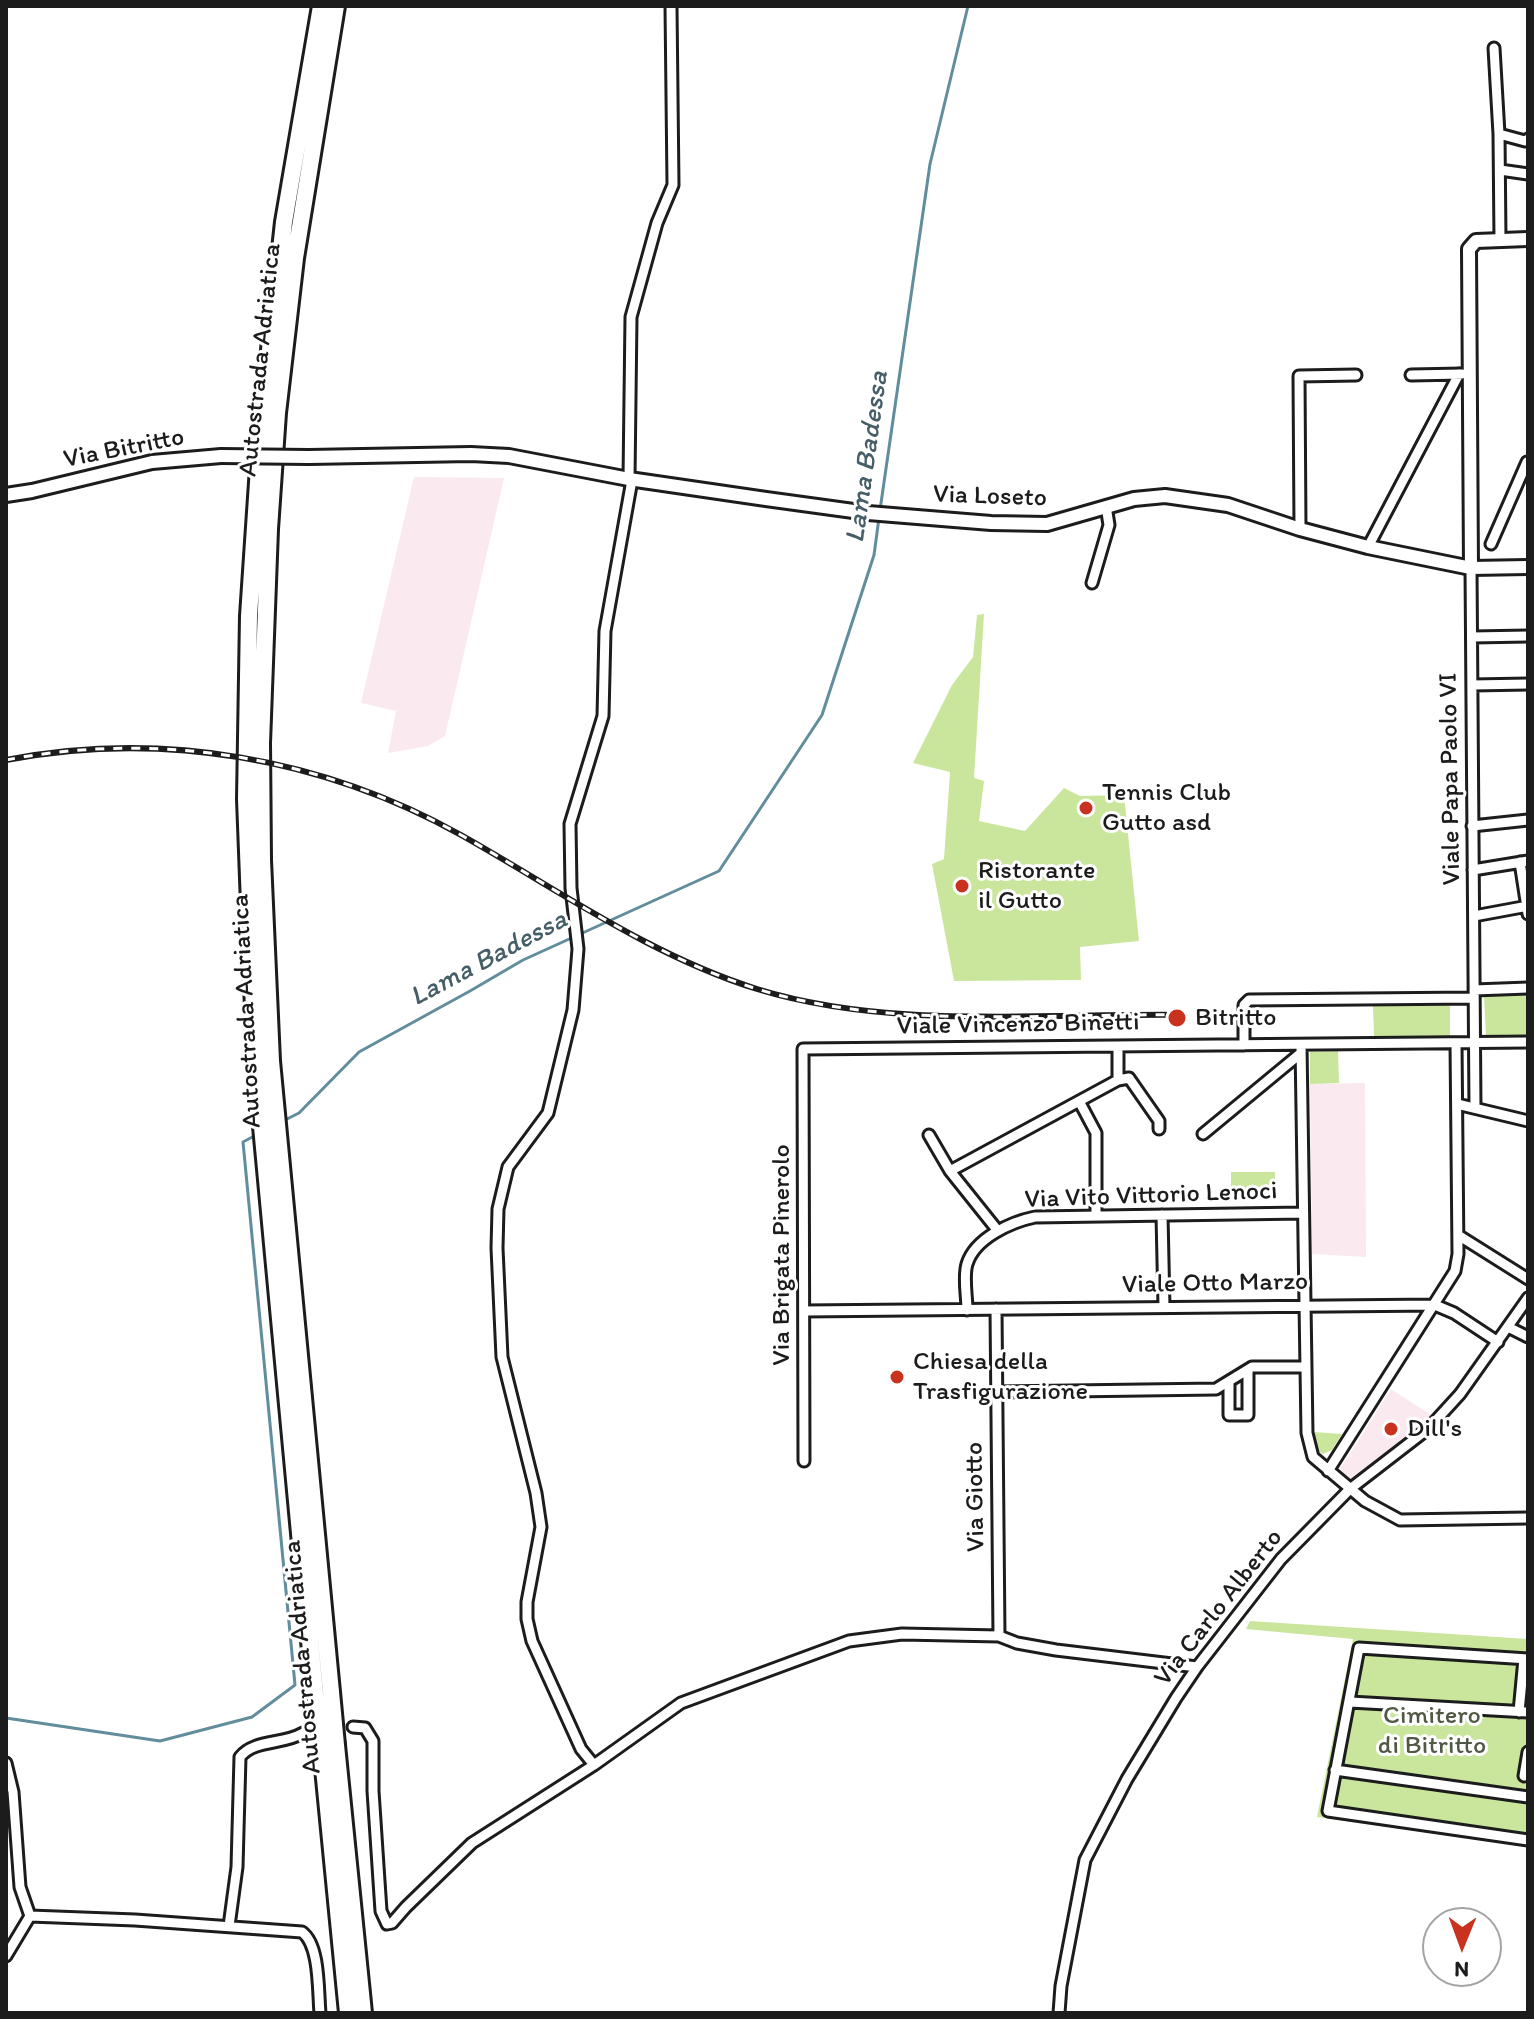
<!DOCTYPE html>
<html>
<head>
<meta charset="utf-8">
<style>
  body { margin:0 }
  #map { position:relative; width:1534px; height:2019px; overflow:hidden; background:#fff; font-family:Itim,sans-serif }
  canvas { display:block }
  .frame { position:absolute; inset:0; border:8px solid #1c1c1c; pointer-events:none }
  .north { position:absolute; left:1422px; top:1907px; width:80px; height:80px; box-sizing:border-box; background:#fff; border:2px solid #a4a4a4; border-radius:50%; rotate:181deg; font-size:22px; font-weight:700; line-height:32px; text-align:center; color:#1c1c1c }
  .north::after { content:''; display:block; margin:auto; width:28px; height:36px; background:#c8321e; clip-path:polygon(50% 0,100% 100%,50% 72%,0 100%) }
</style>
</head>
<body>
<div id="map">
<canvas width="1534" height="2019"></canvas>
<div class="frame"></div>
<div class="north">N</div>
</div>
<script>
const ctx = document.querySelector('canvas').getContext('2d');
ctx.lineJoin = 'round';
function fill(path, color) { ctx.fillStyle = color; ctx.fill(path, 'evenodd'); }
function trace(path, color, width, dash) { ctx.strokeStyle = color; ctx.lineWidth = width; ctx.lineCap = dash ? 'butt' : 'round'; ctx.setLineDash(dash || []); ctx.stroke(path); }
function write(font, color, halo, rows, align = 'center') {
  ctx.font = font + ' Itim,sans-serif'; ctx.lineWidth = 6; ctx.setLineDash([]); ctx.textBaseline = 'middle'; ctx.strokeStyle = halo; ctx.fillStyle = color; for (const [text, x, y, turn = 0] of rows) {
    ctx.save(); ctx.translate(x, y); ctx.rotate((+turn || 0) * Math.PI / 180); ctx.textAlign = isNaN(turn) ? turn : align; if (halo) ctx.strokeText(text, 0, 0); ctx.fillText(text, 0, 0); ctx.restore();
  }
}
const built = new Path2D(`
  M414 477 504 478 445 736 428 746 388 753 396 711 361 703Z
  M1365 1083 1366 1257 1312 1254 1310 1084Z
  M1391 1389 1434 1417 1352 1480 1340 1469Z`);
const green = new Path2D(`
  M984 614 974 778 984 781 979 821 1025 831 1064 788 1080 796 1124 795 1139 941 1080 947 1081 980 954 981 932 864 944 859 950 772 913 763 952 685 973 657 977 615Z
  M1528 995V1035L1486 1036 1484 996Z
  M1450 1005V1036L1374 1037 1373 1006Z
  M1338 1051 1339 1083 1310 1084V1052Z
  M1231 1172H1275V1196L1231 1197Z
  M1314 1432 1342 1434 1332 1450 1323 1454 1315 1449Z
  M1250 1621 1528 1639V1847L1317 1817 1353 1639 1246 1629Z`);
const stream = new Path2D(`
  M880 510 930 164 968 6
  M283 1121 299 1113 359 1052 470 991 523 960 719 871 822 715 874 555 879 518
  M6 1718 160 1741 252 1717 295 1685 243 1142 258 1134`);
const street = new Path2D(`
  M1494 48 1499 134 1500 240
  M1499 134 1525 141 1528 139
  M1500 170 1528 174
  M1411 375 1462 374
  M629 479 631 317 657 223 673 185 671 6
  M632 480 605 631 603 716 570 824 571 888 578 949 573 1010 548 1113 508 1167 498 1209 497 1248 502 1357 536 1493 541 1527 527 1602V1619L532 1641 581 1749 594 1765 681 1703 849 1641 902 1634 999 1636 1017 1643 1056 1650 1197 1667
  M1300 529 1299 376 1356 375
  M1491 544 1527 462
  M1368 547 1459 374
  M1471 568 1475 1108
  M1092 583 1109 525 1106 506
  M1472 637 1528 636
  M1472 685 1528 684
  M1472 826 1528 820
  M1520 862 1528 914
  M1473 870 1528 861
  M1474 916 1528 906
  M1474 990 1528 988
  M1244 1045V1005L1249 1000 1474 998
  M1301 1045 1307 1433 1313 1457 1365 1501 1400 1520 1528 1518
  M1118 1046V1080L1129 1078 1159 1121V1129
  M1079 1101 1096 1133V1216
  M1457 1104 1528 1121
  M1203 1134 1301 1053
  M929 1135 950 1171 998 1231
  M950 1171 1118 1080
  M1162 1215 1164 1307
  M1458 1235 1528 1279
  M996 1309 999 1636
  M967 1310C967 1296 963 1277 967 1264 975 1238 1011 1222 1035 1217L1303 1213
  M804 1311 1435 1305 1454 1313 1498 1342
  M1508 1327 1528 1337
  M1229 1382V1415H1248V1371
  M997 1392 1216 1389 1252 1367H1305
  M804 1461 803 1049 1528 1042
  M1328 1471 1455 1271 1458 1254 1456 1043
  M1528 1659 1359 1648 1328 1811 1528 1840
  M1350 1702 1528 1712
  M1519 1712 1524 1659
  M353 1727 365 1728 373 1741V1791L381 1911 387 1924 392 1923 406 1907 472 1843 594 1765
  M6 1763 13 1792 20 1887 30 1916
  M1335 1770 1528 1797
  M1524 1776 1528 1752
  M30 1916 135 1920 302 1932C320 1945 318 1991 320 2013
  M229 1926 237 1867 240 1757C254 1739 283 1745 303 1733
  M6 1956 30 1916
  M1059 2013 1061 1986 1085 1860 1127 1779 1176 1698 1197 1667 1281 1559 1350 1489 1429 1428 1460 1394 1528 1298`);
const secondary = new Path2D(`
  M309 457 471 454 509 456 629 479 766 499 868 513 991 523 1047 524 1134 499 1165 496 1228 505 1300 529 1368 547 1471 568 1528 567
  M6 495 32 491 152 462 221 456
  M1471 568 1469 249 1476 241 1528 239`);
const highway = new Path2D(`
  M331 1692 271 1061 262 860 261 743 269 529 277 413 295 258 336 6
  M315 1694 256 1062 246 799 249 616 262 423 284 222 321 6
  M336 1745 363 2013
  M322 1748 348 2013`);
const rail = new Path2D(`
  M6 760C162 730 323 758 461 835 559 890 649 955 757 989 890 1030 1045 1013 1183 1015`);
const secondaryBridge = new Path2D(`
  M221 456 309 457`);
const highwayBridge = new Path2D(`
  M331 1692 336 1745
  M315 1694 322 1748`);
const markers = [
  [1086,808,8,"#c8321e"],
  [962,886,8,"#c8321e"],
  [1177,1018,10,"#c8321e"],
  [897,1377,8,"#c8321e"],
  [1391,1429,8,"#c8321e"]
];
const streetNames = [
  ["Autostrada Adriatica",261,360,-84],
  ["Via Bitritto",124,449,-11],
  ["Via Loseto",990,497,2],
  ["Viale Papa Paolo VI",1451,779,-91],
  ["Autostrada Adriatica",247,1011,-93],
  ["Viale Vincenzo Binetti",1018,1025,-1],
  ["Via Vito Vittorio Lenoci",1151,1196,-2],
  ["Via Brigata Pinerolo",782,1255,-90],
  ["Viale Otto Marzo",1215,1284,-1],
  ["Via Giotto",976,1497,-91],
  ["Via Carlo Alberto",1219,1608,-52],
  ["Autostrada Adriatica",303,1657,-95]
];
const poiNames = [
  ["Tennis Club",1102,793],
  ["Gutto asd",1102,823],
  ["Ristorante",978,871],
  ["il Gutto",978,901],
  ["Bitritto",1195,1018],
  ["Chiesa della",913,1362],
  ["Trasfigurazione",913,1392],
  ["Dill's",1407,1429]
];
const parkNames = [
  ["Cimitero",1432,1716],
  ["di Bitritto",1432,1746]
];
const waterNames = [
  ["Lama Badessa",868,457,-82],
  ["Lama Badessa",489,959,-28]
];
fill(built, '#fae9ee');
fill(green, '#cae69d');
trace(stream, '#628d9c', 3);
trace(street, '#1c1c1c', 15);
trace(secondary, '#1c1c1c', 18);
trace(highway, '#1c1c1c', 22);
trace(street, '#fff', 9);
trace(secondary, '#fff', 12);
trace(highway, '#fff', 16);
trace(rail, '#1c1c1c', 6);
trace(rail, '#fff', 3, [9]);
trace(secondaryBridge, '#1c1c1c', 18, []);
trace(highwayBridge, '#1c1c1c', 22, []);
trace(secondaryBridge, '#fff', 12);
trace(highwayBridge, '#fff', 16);
for (const [x, y, r, color] of markers) { const dot = new Path2D(); dot.arc(x, y, r, 0, 2 * Math.PI); ctx.fillStyle = color; ctx.fill(dot); trace(dot, '#fff', 3); }
write('26px', '#1c1c1c', '#fff', streetNames);
write('26px', '#1c1c1c', '#fff', poiNames, 'left');
write('26px', '#505943', '#fff', parkNames);
write('italic 28px', '#455e67', '#fff', waterNames);
</script>
</body>
</html>
